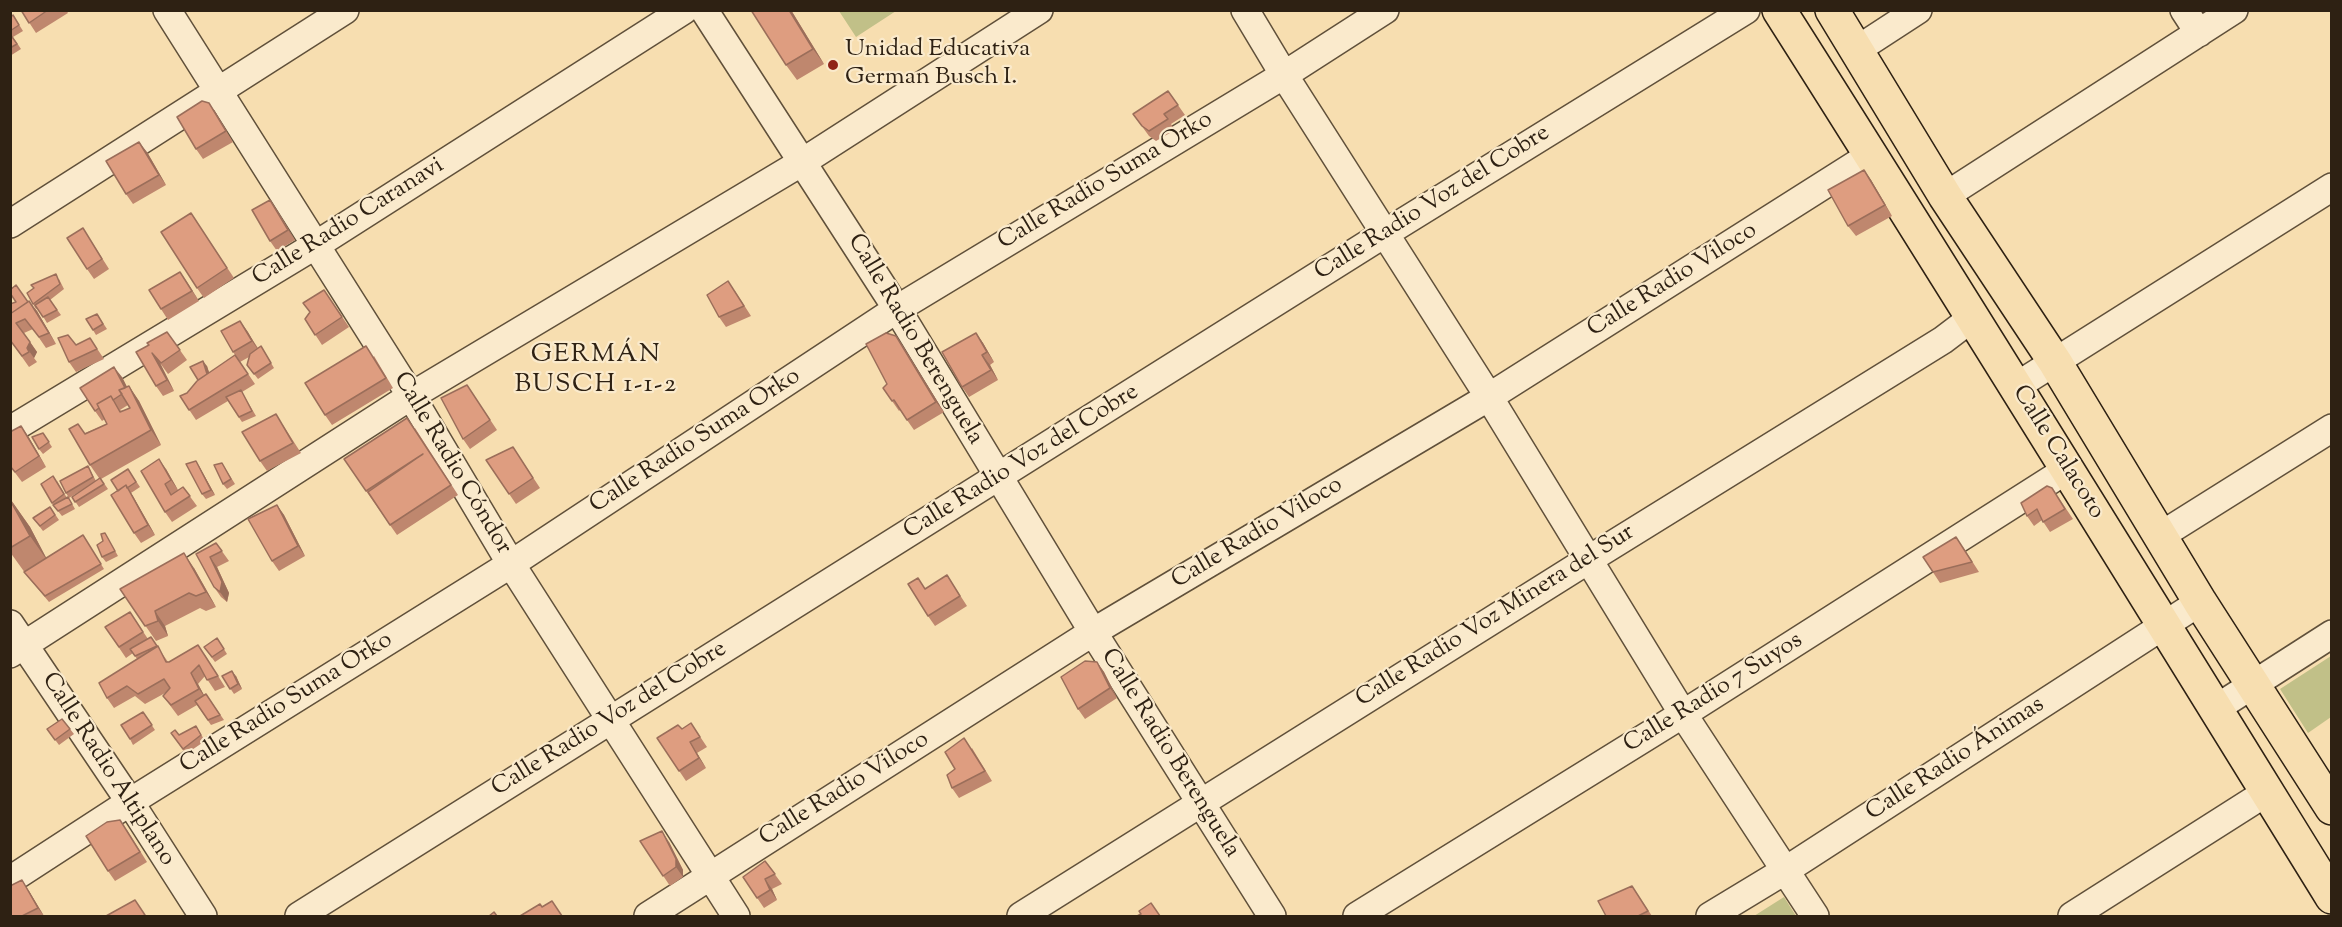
<!DOCTYPE html>
<html>
<head>
<meta charset="utf-8">
<style>
  body { margin:0 }
  #map { position:relative; width:2342px; height:927px; overflow:hidden; background:#f7deb0; font-family:"Sorts Mill Goudy",serif }
  canvas { display:block }
  .frame { position:absolute; inset:0; border:12px solid #2e2113; pointer-events:none }
</style>
</head>
<body>
<div id="map">
<canvas width="2342" height="927"></canvas>
<div class="frame"></div>
</div>
<script>
const ctx = document.querySelector('canvas').getContext('2d');
ctx.lineJoin = 'round';
function fill(path, color) { ctx.fillStyle = color; ctx.fill(path, 'evenodd'); }
function trace(path, color, width, dash) { ctx.strokeStyle = color; ctx.lineWidth = width; ctx.lineCap = dash ? 'butt' : 'round'; ctx.setLineDash(dash || []); ctx.stroke(path); }
function write(font, color, halo, rows, align = 'center') {
  ctx.font = font + ' "Sorts Mill Goudy",serif'; ctx.lineWidth = 4.5; ctx.setLineDash([]); ctx.textBaseline = 'middle'; ctx.strokeStyle = halo; ctx.fillStyle = color; for (const [text, x, y, turn = 0] of rows) {
    ctx.save(); ctx.translate(x, y); ctx.rotate((+turn || 0) * Math.PI / 180); ctx.textAlign = isNaN(turn) ? turn : align; if (halo) ctx.strokeText(text, 0, 0); ctx.fillText(text, 0, 0); ctx.restore();
  }
}
const green = new Path2D(`
  M896 11 856 37 839 11 896 10Z
  M2331 656V717L2308 733 2280 689Z
  M1784 897 1796 916H1754Z`);
const minor = new Path2D(`
  M167 10 411 396 511 564 736 916
  M704 10 897 309 1093 632 1272 916
  M1245 10 1284 75 1489 397 1683 714 1815 916
  M2184 10 2199 33
  M1855 51 1918 10
  M1945 196 2234 10
  M10 224 345 10
  M2015 387 2332 187
  M10 430 316 245 684 10
  M2160 536 2332 428
  M10 624 130 802 203 916
  M10 654 411 396 804 161 1039 10
  M2215 709 2332 634
  M10 880 130 802 511 564 897 309 1284 75 1385 10
  M299 916 1384 234 1746 10
  M648 916 1093 632 1489 397 1871 155
  M1021 916 1588 560 1943 340 1972 318
  M1357 916 1683 714 2068 469
  M1710 916 1786 870 2200 602
  M2072 916 2267 792`);
const major = new Path2D(`
  M1779 10C1966 304 2149 601 2332 897
  M1832 10 1945 196 2055 362 2200 602 2332 808`);
const wall = new Path2D(`
  M21 10H66L68 13 36 33Z
  M791 10 824 64 797 80 786 65Z
  M13 15 23 31 13 37 21 49 10 56V17Z
  M1168 91 1185 115 1171 124 1175 130 1156 141 1149 136 1133 114Z
  M209 103 233 142 203 159 196 149Z
  M147 152 166 185 133 204 126 194Z
  M1864 170 1871 180 1892 216 1856 236 1848 226Z
  M277 210 295 240 277 251 270 241Z
  M191 213 234 278 204 298 197 288Z
  M83 228 109 269 94 279 87 269Z
  M180 272 199 301 168 320 161 309Z
  M59 279 64 289 50 300 61 315 47 323 38 308 36 309 33 304Z
  M324 290 349 327 322 345 305 319Z
  M735 291 751 316 726 327 719 317Z
  M28 302 37 311 56 344 46 348 33 329 24 333 37 352 34 358 37 362 29 367 10 340V304Z
  M97 314 107 329 96 335 93 330Z
  M240 321 258 348 261 346 274 368 258 379 247 365 249 357 240 362 255 384 242 392 256 416 242 422 228 401 196 420 180 396 187 393 197 381 207 366 209 373 235 355 221 331Z
  M167 332 187 360 168 374 160 363 174 391 163 396 156 386 149 345Z
  M976 333 983 343 994 362 990 365 998 380 969 397 962 387Z
  M896 336 944 412 914 430 900 410 899 411 883 388 887 384Z
  M90 338 104 359 76 372 69 362 76 345Z
  M374 356 393 388 332 425 325 415Z
  M122 377 127 387 129 386 139 401 161 445 101 479 108 489 79 507 72 497 82 490 69 498 66 493 88 466 96 481 99 478 90 465 85 433 107 424 105 419 102 421 95 411ZM128 405 130 408 122 411 120 410Z
  M467 385 497 430 470 449 463 439Z
  M283 425 301 453 267 471 260 461Z
  M415 428 458 495 397 535 366 491Z
  M43 433 52 447 43 454 39 449Z
  M28 436 46 467 22 482 10 466Z
  M513 447 540 488 516 504 486 460Z
  M222 463 235 484 227 489 223 484Z
  M199 466 215 495 206 499 202 494Z
  M128 469 140 487 131 493 155 535 141 543 134 533 118 491Z
  M166 469 178 490 172 494 183 487 197 506 172 522 165 512Z
  M57 481 67 498 71 502 75 509 62 516 53 505 41 484Z
  M2052 488 2073 519 2050 532 2042 520 2034 526 2027 516Z
  M11 500 30 527 46 558 83 535 104 569 49 602 28 577 10 552Z
  M277 505 284 515 305 556 279 571 272 561Z
  M50 507 59 520 43 531 33 518Z
  M105 533 118 556 106 562 102 557 103 541Z
  M216 543 229 561 217 567 229 593 227 602 221 597 214 587 196 554Z
  M1963 547 1979 572 1940 583 1923 557Z
  M194 568 216 607 206 611 200 608 165 626 168 636 156 641 120 589Z
  M947 575 967 606 935 626 928 616 925 589Z
  M130 612 148 639 151 637 168 662 205 655 225 687 215 691 205 676 198 684 204 695 206 694 224 720 211 725 197 705 178 716 163 696 167 692 145 704 135 696 114 708 107 698 137 659 133 653 126 658 105 627Z
  M217 638 227 654 215 662 204 647Z
  M1097 662 1104 672 1117 698 1085 719 1078 709Z
  M222 676H236L242 689 234 694Z
  M143 712 155 730 133 745 130 739Z
  M691 723 707 747 697 753 706 768 686 781 657 738 682 729Z
  M196 726 205 741 186 754 171 733 179 735Z
  M47 729H70L74 734 59 745Z
  M972 748 992 781 959 798 952 788 955 769Z
  M127 830 147 862 115 881 108 871Z
  M640 841 669 842 683 870V877L670 886Z
  M765 861 782 884 772 889 777 900 764 908 743 877Z
  M1632 886 1652 916H1606Z
  M29 891 44 916H10Z`);
const shadedWall = new Path2D(`
  M789 10H791L824 64 813 49Z
  M209 103 216 113 233 142 226 131Z
  M139 142 147 152 166 185 159 175Z
  M1864 170 1871 180 1892 216 1885 205Z
  M270 200 277 210 295 240 288 230Z
  M180 272 187 282 199 301 192 291Z
  M29 301 37 311 56 344 49 333Z
  M240 321 248 332 259 351 252 341Z
  M976 333 983 343 994 362 987 352Z
  M896 336 903 346 944 412 936 402Z
  M30 342 37 352 34 358 27 348Z
  M152 353 160 363 174 391 167 380Z
  M982 355 990 365 998 380 991 370Z
  M203 361 207 366 212 381 208 376Z
  M114 367 122 377 134 401 127 391Z
  M129 386 139 401 161 445 151 430Z
  M21 426 28 436 46 467 39 456Z
  M159 459 166 469 178 490 171 480Z
  M196 461 199 466 215 495 211 490Z
  M126 485 133 496 155 535 148 525Z
  M11 500 30 527 49 563 30 536Z
  M277 505 284 515 305 556 298 546Z
  M184 553 194 568 216 607 206 592Z
  M210 557 217 567 229 593 227 602 220 592Z
  M155 611 165 626 168 636 158 621Z
  M1097 662 1104 672 1117 698 1110 688Z
  M232 671 236 676 242 689 238 684Z
  M191 673 198 684 206 699 199 689Z
  M690 742 697 753 706 768 699 758Z
  M662 831 669 842 683 870V877L676 867Z
  M765 879 772 889 777 900 770 890Z
  M22 880 29 891 44 916 38 908Z`);
const building = new Path2D(`
  M21 10H48L29 23Z
  M751 10H789L813 49 786 65Z
  M13 15 19 25 10 31V17Z
  M10 34 17 44 10 48Z
  M1168 91 1178 105 1164 114 1168 119 1149 131 1142 126 1133 114Z
  M202 101 209 103 226 131 196 149 177 117Z
  M139 142 159 175 126 194 106 161Z
  M1864 170 1885 205 1848 226 1828 190Z
  M270 200 288 230 270 241 252 210Z
  M191 213 227 268 197 288 161 232Z
  M83 228 102 259 87 269 67 238Z
  M180 272 192 291 161 309 149 290Z
  M56 274 60 284 33 304 27 293 34 288 31 285Z
  M728 281 744 306 719 317 707 295Z
  M16 285 28 302 10 314V304L16 302 10 293V290Z
  M324 290 342 317 315 335 305 319 310 312 303 303Z
  M48 297 57 310 43 317 35 305Z
  M29 301 49 333 39 337 25 319 16 323 30 342 27 348 29 352 22 356 10 340V314Z
  M97 314 103 324 93 330 86 319Z
  M240 321 252 341 233 352 221 331Z
  M167 332 180 350 161 363 152 353 167 380 156 386 136 352 149 345 147 343Z
  M886 333 896 336 936 402 907 420 894 400 892 401 883 388 887 384 866 344Z
  M976 333 987 352 982 355 991 370 962 387 942 352Z
  M68 335 76 345 90 338 97 349 69 362 58 338Z
  M261 346 271 363 254 374 247 365 250 354Z
  M366 346 386 378 325 415 305 383Z
  M235 355 248 374 189 410 180 396 187 393 197 381Z
  M203 361 207 374 198 380 190 367Z
  M114 367 125 388 119 390 122 394 113 400 111 396 97 404 99 408 95 411 80 388Z
  M467 385 490 420 463 439 441 398Z
  M129 386 151 430 90 465 69 429 78 424 85 434 107 424 97 404 111 396 120 412 130 408 119 390Z
  M241 390 252 411 239 417 226 397Z
  M276 414 293 443 260 461 242 432Z
  M407 418 451 485 390 525 368 492 423 454 366 491 344 459Z
  M21 426 39 456 15 472 10 466V432Z
  M43 433 49 442 39 449 32 437Z
  M513 447 533 478 509 494 486 460Z
  M159 459 171 480 165 484 171 495 183 487 190 496 165 512 141 471Z
  M196 461 211 490 202 494 186 464Z
  M222 463 231 479 223 484 214 465Z
  M88 466 93 477 66 493 60 481Z
  M128 469 136 482 127 488 126 485 118 491 111 480Z
  M53 476 64 494 52 503 41 484Z
  M100 478 104 484 75 502 72 497Z
  M126 485 148 525 134 533 111 495Z
  M2047 486 2052 488 2065 509 2043 522 2037 509 2027 516 2021 503Z
  M68 497 72 504 58 511 53 505Z
  M10 500 30 536 10 548Z
  M277 505 298 546 272 561 248 519Z
  M50 507 55 515 40 526 33 518Z
  M105 533 115 551 102 557 97 545 103 541 101 534Z
  M83 535 101 564 45 596 24 572Z
  M1956 537 1972 562 1933 572 1923 557Z
  M216 543 222 551 210 557 222 582 220 592 214 587 196 554Z
  M184 553 206 592 196 596 189 593 155 611 158 621 145 626 120 589Z
  M947 575 960 596 928 616 908 584 918 578 925 589Z
  M130 612 143 632 119 647 105 627Z
  M151 637 157 646 135 656 130 649Z
  M217 638 224 649 212 657 204 647Z
  M198 645 218 676 207 680 199 665 191 673 199 689 171 705 163 696 170 688 164 679 138 694 127 686 107 698 99 683 158 646 166 662H169Z
  M1085 661 1097 662 1110 688 1078 709 1061 677Z
  M232 671 238 684 230 689 222 676Z
  M206 694 220 715 208 720 195 701Z
  M143 712 152 725 130 739 121 725Z
  M62 719 70 729 55 740 47 729Z
  M691 723 700 737 690 742 699 758 679 771 657 738 678 725 682 729Z
  M196 726 201 735 183 749 171 733 175 730 179 735Z
  M964 738 985 771 952 788 947 775 955 769 945 752Z
  M120 820 140 852 108 871 86 836 107 822Z
  M662 831 676 859V867L663 876 640 841Z
  M765 861 775 874 765 879 770 890 757 898 743 877Z
  M22 880 38 908 22 916H10V886Z
  M1632 886 1648 911 1638 916H1606L1598 901Z
  M135 900 145 915 143 916H106Z
  M552 901 562 916H520L540 904 542 907Z
  M1151 903 1160 916H1137L1141 914 1139 911Z
  M494 912 497 916H489Z`);
const markers = [
  [833,65,6,"#8f2418"]
];
const poiNames = [
  ["Unidad Educativa",845,51],
  ["German Busch I.",845,79]
];
const streetNames = [
  ["Calle Radio Suma Orko",1106,182,-31],
  ["Calle Radio Voz del Cobre",1433,204,-32],
  ["Calle Radio Caranavi",349,223,-32],
  ["Calle Radio Viloco",1673,281,-32],
  ["Calle Radio Berenguela",914,340,59],
  ["Calle Radio Suma Orko",696,442,-33],
  ["Calle Calacoto",2057,453,58],
  ["Calle Radio Voz del Cobre",1022,463,-32],
  ["Calle Radio Cóndor",451,464,59],
  ["Calle Radio Viloco",1258,534,-31],
  ["Calle Radio Voz Minera del Sur",1496,617,-32],
  ["Calle Radio 7 Suyos",1714,694,-32],
  ["Calle Radio Suma Orko",287,704,-32],
  ["Calle Radio Voz del Cobre",610,720,-32],
  ["Calle Radio Berenguela",1169,754,58],
  ["Calle Radio Ánimas",1956,760,-33],
  ["Calle Radio Altiplano",107,770,57],
  ["Calle Radio Viloco",845,790,-32]
];
const neighbourhoodNames = [
  ["GERMÁN",596,357],
  ["BUSCH 1-1-2",596,387]
];
fill(green, '#c1c088');
trace(minor, '#60503a', 30);
trace(major, '#2e2113', 36);
trace(minor, '#faeacc', 27);
trace(major, '#f7deb0', 33);
fill(wall, '#bf876e');
fill(shadedWall, '#9b6e5a');
fill(building, '#de9d80');
trace(building, '#9b6e5a', 1.5);
for (const [x, y, r, color] of markers) { const dot = new Path2D(); dot.arc(x, y, r, 0, 2 * Math.PI); ctx.fillStyle = color; ctx.fill(dot); trace(dot, '#faeacc', 2); }
write('24px', '#2e2113', '#faeacc', poiNames, 'left');
write('24px', '#2e2113', '#faeacc', streetNames);
ctx.letterSpacing = '1.5px';
write('26px', '#2e2113', '#faeacc', neighbourhoodNames);
ctx.letterSpacing = '0px';
</script>
</body>
</html>
